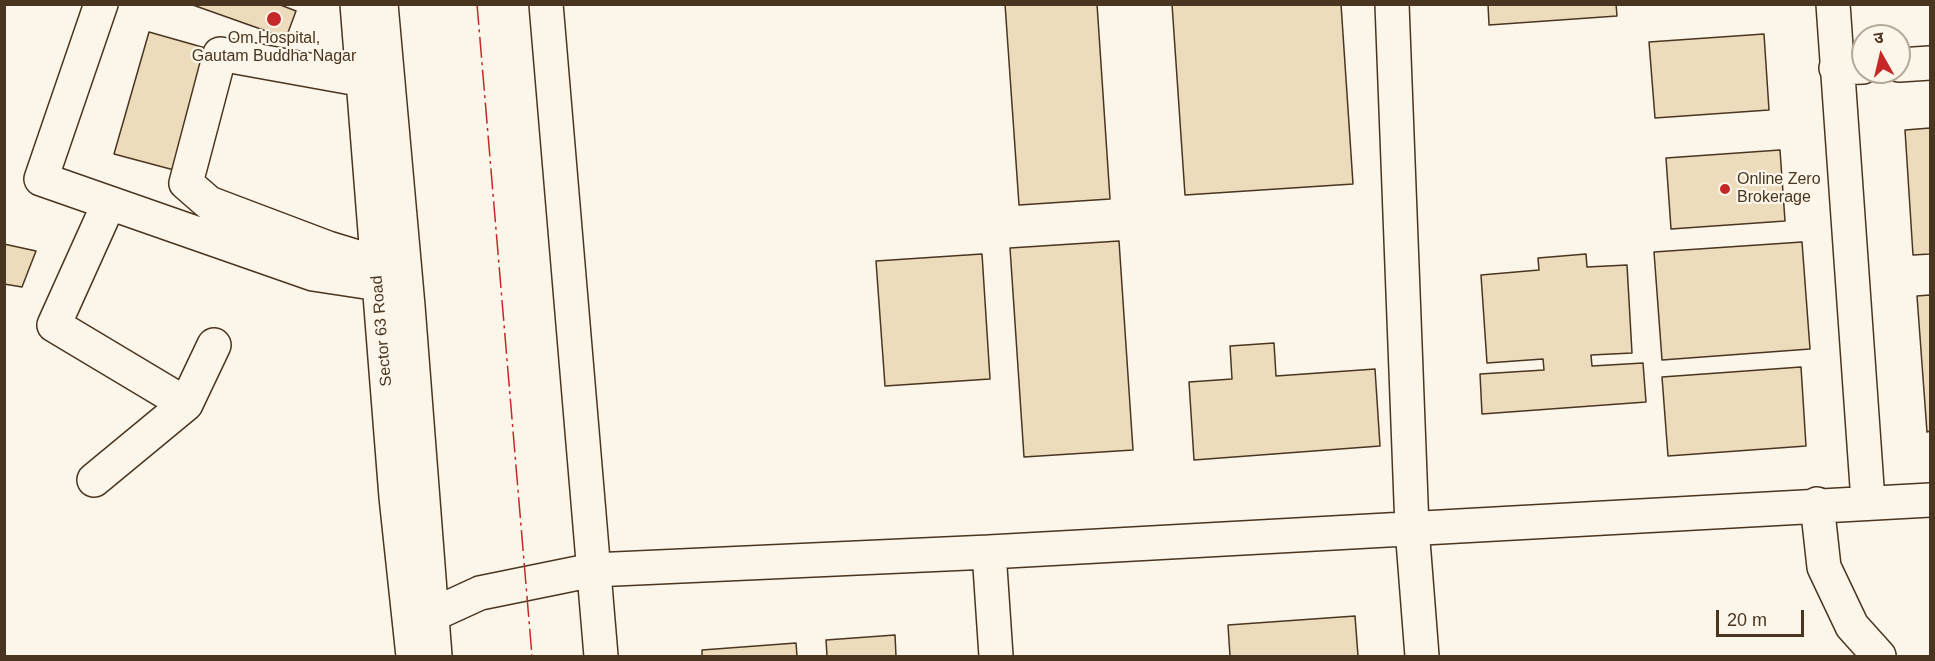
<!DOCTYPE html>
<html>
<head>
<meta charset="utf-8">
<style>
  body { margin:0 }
  #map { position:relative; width:1935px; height:661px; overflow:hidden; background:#fbf6e9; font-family:Arial,"Noto Sans Devanagari",sans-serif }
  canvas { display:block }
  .frame { position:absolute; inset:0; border:6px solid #4a3520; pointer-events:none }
  .north { position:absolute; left:1851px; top:24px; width:60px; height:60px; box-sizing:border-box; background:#fbf6e9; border:2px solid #b4a999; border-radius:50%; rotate:352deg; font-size:16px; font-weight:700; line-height:24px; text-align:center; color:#4a3520 }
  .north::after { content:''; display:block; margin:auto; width:21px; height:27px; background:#c62828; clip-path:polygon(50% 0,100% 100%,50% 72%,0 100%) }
  .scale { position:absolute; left:1716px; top:610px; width:88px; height:27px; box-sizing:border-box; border:3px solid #4a3520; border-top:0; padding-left:8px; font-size:18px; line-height:21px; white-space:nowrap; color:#4a3520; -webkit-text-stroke:4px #fbf6e9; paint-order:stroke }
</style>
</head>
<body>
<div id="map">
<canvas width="1935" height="661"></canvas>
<div class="frame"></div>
<div class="north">उ</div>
<div class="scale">20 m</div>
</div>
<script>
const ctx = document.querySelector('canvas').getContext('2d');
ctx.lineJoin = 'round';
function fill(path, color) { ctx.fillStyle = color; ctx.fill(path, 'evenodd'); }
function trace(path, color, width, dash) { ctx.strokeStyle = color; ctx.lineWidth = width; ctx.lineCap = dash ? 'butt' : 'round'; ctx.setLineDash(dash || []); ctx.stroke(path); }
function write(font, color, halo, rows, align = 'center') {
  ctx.font = font + ' Arial,sans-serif'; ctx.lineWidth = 4.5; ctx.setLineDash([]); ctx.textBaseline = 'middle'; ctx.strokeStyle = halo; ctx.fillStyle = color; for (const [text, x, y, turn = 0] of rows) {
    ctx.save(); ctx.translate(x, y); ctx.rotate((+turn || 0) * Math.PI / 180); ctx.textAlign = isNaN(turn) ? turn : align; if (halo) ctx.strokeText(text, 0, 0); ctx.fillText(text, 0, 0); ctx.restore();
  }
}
const building = new Path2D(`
  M190 4H278L296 11 286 38Z
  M1005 4H1097L1110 199 1019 205Z
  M1172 4H1341L1353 184 1185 195Z
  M1488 4H1616L1617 16 1489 25Z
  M149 32 209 49 174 170 114 154Z
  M1764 34 1769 110 1655 118 1649 42Z
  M1930 128V254L1913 255 1905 130Z
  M1780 150 1785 221 1671 229 1666 158Z
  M1119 241 1133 450 1024 457 1010 248Z
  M1802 242 1810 349 1662 360 1654 252Z
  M4 244 36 251 22 287 4 284Z
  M982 254 990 379 885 386 876 261Z
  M1586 254 1587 267 1627 265 1632 353 1591 355 1592 366 1643 363 1646 402 1482 414 1480 374 1544 370 1543 359 1487 363 1481 275 1539 270 1538 258Z
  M1930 295V431L1927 432 1917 296Z
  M1274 343 1276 376 1375 369 1380 446 1194 460 1189 382 1232 379 1230 346Z
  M1801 367 1806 446 1668 456 1662 377Z
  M1355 616 1358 656H1230L1228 625Z
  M895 635 896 656H827L826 640Z
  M796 643 797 656H702V650Z`);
const minor = new Path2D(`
  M101 4 41 179 313 274 379 284
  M357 4 396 497 413 656
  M381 4 408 306 435 656
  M546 4 601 656
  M1392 4 1412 528 1422 656
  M1833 4 1868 501
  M1899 65 1930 63
  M1836 68 1863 67
  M364 80 220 54 186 183 209 203 328 248 377 263 395 265
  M109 203 54 325 186 404 214 345
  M94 480 186 404
  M1817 504 1824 567 1852 626 1879 656
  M989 552 996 656
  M432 615 480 593 593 570 989 552 1930 500`);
const power = new Path2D(`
  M477 4 532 656`);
const markers = [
  [274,19,8,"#c62828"],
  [1725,189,6,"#c62828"]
];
const poiNames = [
  ["Om Hospital,",274,39],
  ["Gautam Buddha Nagar",274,57],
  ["Online Zero",1737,180,"left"],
  ["Brokerage",1737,198,"left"]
];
const streetNames = [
  ["Sector 63 Road",382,331,-95]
];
fill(building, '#ecdcbc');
trace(building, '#4a3520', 1.5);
trace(minor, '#4a3520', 36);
trace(minor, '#fbf6e9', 33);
trace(power, '#c62828', 1.5, [21, 4.5, 3, 4.5]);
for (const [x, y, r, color] of markers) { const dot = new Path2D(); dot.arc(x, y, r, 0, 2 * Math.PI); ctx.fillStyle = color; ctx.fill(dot); trace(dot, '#fbf6e9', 2); }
write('16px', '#4a3520', '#fbf6e9', poiNames);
write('16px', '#4a3520', '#fbf6e9', streetNames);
</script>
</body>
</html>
